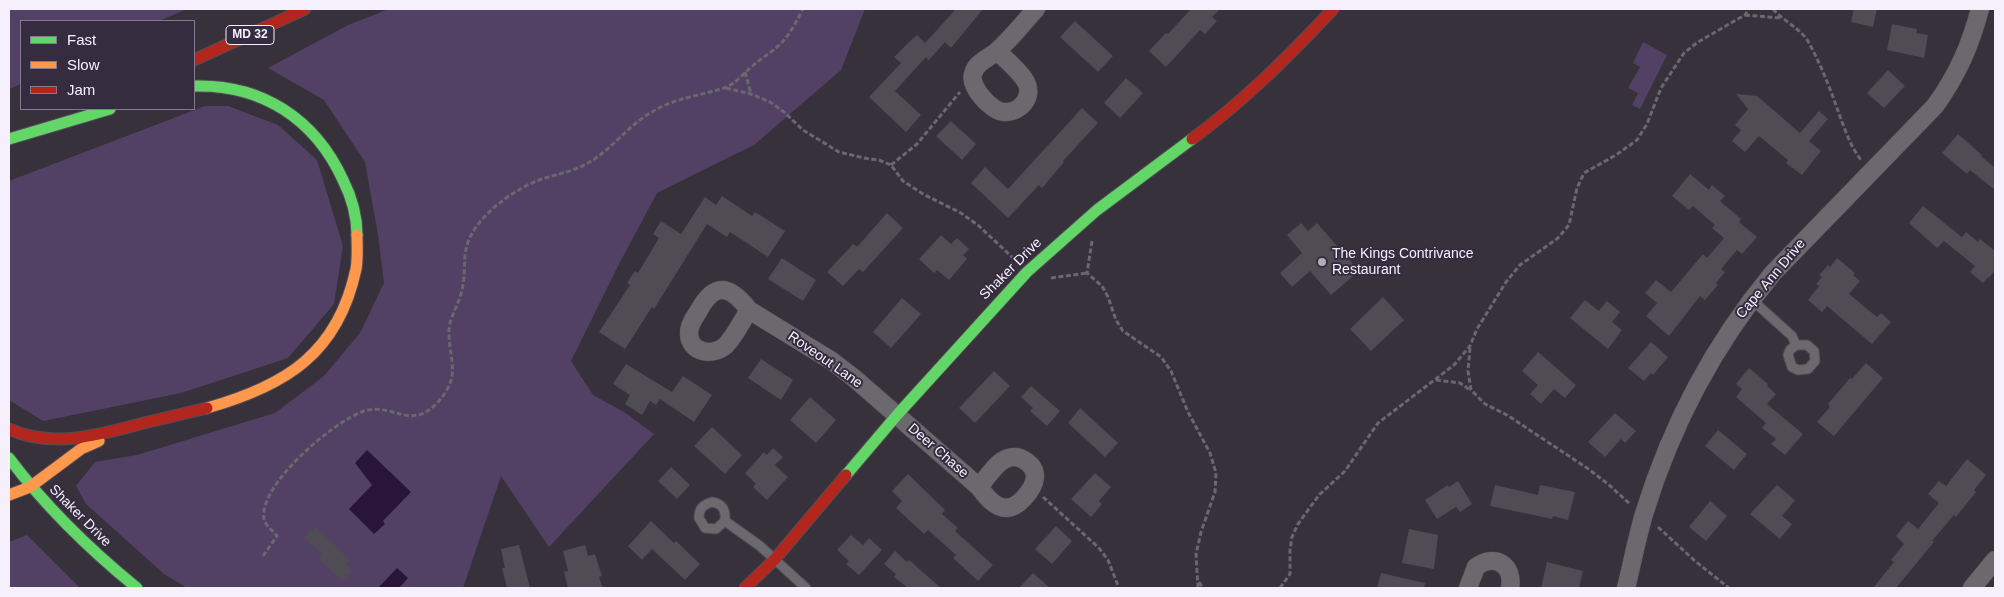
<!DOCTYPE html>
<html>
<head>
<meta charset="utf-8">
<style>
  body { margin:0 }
  #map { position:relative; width:2004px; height:597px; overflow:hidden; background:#36313b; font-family:Helvetica,sans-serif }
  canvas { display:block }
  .frame { position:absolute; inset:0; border:10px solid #f5f0fc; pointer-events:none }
  .legend { position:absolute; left:20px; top:20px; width:175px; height:90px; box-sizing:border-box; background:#352d3f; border:1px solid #827b8b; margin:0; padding:6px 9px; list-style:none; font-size:15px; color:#f5f0fc }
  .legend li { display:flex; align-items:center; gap:10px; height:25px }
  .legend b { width:25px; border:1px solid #827b8b }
</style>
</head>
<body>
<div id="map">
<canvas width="2004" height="597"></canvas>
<div class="frame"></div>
<ul class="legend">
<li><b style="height:6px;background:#63d668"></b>Fast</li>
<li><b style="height:6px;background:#ff974d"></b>Slow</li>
<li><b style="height:6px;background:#b3261e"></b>Jam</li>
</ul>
</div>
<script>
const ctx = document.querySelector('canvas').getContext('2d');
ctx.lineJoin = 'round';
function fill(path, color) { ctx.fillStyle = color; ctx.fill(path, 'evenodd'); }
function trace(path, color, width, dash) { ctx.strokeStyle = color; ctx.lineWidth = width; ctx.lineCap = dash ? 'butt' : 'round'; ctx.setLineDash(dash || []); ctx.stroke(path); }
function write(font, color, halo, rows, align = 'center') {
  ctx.font = font + ' Helvetica,sans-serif'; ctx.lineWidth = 4; ctx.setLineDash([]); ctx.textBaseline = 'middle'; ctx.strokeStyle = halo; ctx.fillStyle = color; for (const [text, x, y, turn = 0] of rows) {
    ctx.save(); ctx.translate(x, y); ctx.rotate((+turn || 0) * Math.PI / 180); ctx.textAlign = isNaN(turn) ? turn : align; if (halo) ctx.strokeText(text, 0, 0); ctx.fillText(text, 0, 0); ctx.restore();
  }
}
const green = new Path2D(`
  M9 9H187L159 21H21V84L9 89Z
  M389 9H865L841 70 754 145 657 193 619 264 571 361 593 395 624 412 654 434 549 547 501 476 463 588H187L164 574 86 504 76 486 95 462 137 455 275 413 324 376 360 333 384 283 378 235 365 162 324 100 268 68 348 25Z
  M1643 42 1667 55 1640 109 1632 105 1638 93 1628 88 1640 67 1633 63Z
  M205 106H228L278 125 317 160 343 246 334 304 288 358 181 393 43 421 9 400V181Z
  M27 535 80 588H9V542Z`);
const water = new Path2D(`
  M367 450 411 492 383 521 385 524 374 534 349 509 372 485 355 463Z
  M397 568 408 578 399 588H378Z`);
const building = new Path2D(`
  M956 9H983L951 48 945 42 929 60 926 57 895 91 921 115 906 132 869 97 901 63 894 57 909 42 917 35 925 43Z
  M1191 9H1220L1212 17 1217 21 1205 34 1200 30 1166 67 1149 51 1166 33 1168 34Z
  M1854 9H1877L1873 27 1851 22Z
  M1075 21 1113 56 1098 72 1060 37Z
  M1892 24 1917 29 1916 33 1928 35 1924 58 1887 50Z
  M1888 70 1905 86 1884 108 1867 93Z
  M1126 78 1143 93 1120 118 1104 103Z
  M1736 94 1757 96 1800 133 1819 111 1828 119 1809 141 1821 151 1802 175 1786 163 1788 160 1759 136 1745 152 1732 141 1741 130 1735 125 1748 109Z
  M1082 108 1098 123 1063 161 1064 162 1042 188 1039 185 1008 218 971 183 985 167 1008 189Z
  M951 121 976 144 962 160 936 136Z
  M1958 134 1982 155 1981 156 1995 168V190L1970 170 1967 174 1942 153Z
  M1690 174 1709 190 1712 185 1725 196 1720 201 1741 219 1739 222 1757 237 1742 254 1737 250 1721 269 1725 272 1716 283 1718 285 1705 300 1700 296 1669 336 1646 316 1657 303 1645 293 1656 280 1671 292 1703 254 1707 258 1724 238 1712 228 1715 225 1693 206 1689 210 1672 196Z
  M722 196 752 216 755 212 785 231 768 257 730 232 727 237 707 224 654 309 652 307 625 349 599 332 630 285 627 283 635 271 638 273 659 238 653 234 661 221 681 234 705 197 716 205Z
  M1923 206 1962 237 1966 232 1978 242 1980 239 1995 251V270L1989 278 1988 277 1983 283 1970 272 1975 266 1944 241 1937 248 1909 223Z
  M887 213 903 228 863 272 859 269 843 286 827 272 853 244 857 247Z
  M1301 223 1308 231 1317 223 1359 271 1331 295 1310 271 1292 287 1280 273 1302 253 1287 235Z
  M941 235 951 244 957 238 969 249 963 255 967 259 949 280 937 270 934 273 919 259Z
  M782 258 816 280 803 301 768 279Z
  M1837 258 1855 273 1853 275 1860 281 1849 294 1877 317 1881 313 1891 322 1872 344 1827 306 1822 312 1808 300 1819 286 1816 284 1822 277 1819 275 1828 265 1830 267Z
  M1383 297 1404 320 1371 351 1350 329Z
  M902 298 921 314 891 348 873 332Z
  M1585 300 1599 311 1607 301 1620 312 1612 322 1622 330 1608 349 1570 318Z
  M1651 342 1668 357 1653 375 1651 373 1644 381 1628 368Z
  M1538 352 1576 385 1565 398 1554 389 1541 404 1530 394 1538 385 1522 371Z
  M761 359 793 380 781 400 748 378Z
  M1866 363 1883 378 1834 436 1817 422 1830 407 1828 404 1850 378 1852 379Z
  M626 364 672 392 683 376 712 395 694 422 660 399 656 405 650 401 642 415 625 404 630 395 613 384Z
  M1749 368 1768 384 1767 386 1776 394 1767 404 1803 434 1785 455 1771 444 1776 439 1762 428 1766 423 1736 397 1742 389 1736 384Z
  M994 371 1010 386 975 423 959 408Z
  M1031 386 1060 411 1047 426 1030 411 1033 408 1021 397Z
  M810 397 836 420 816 443 790 420Z
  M1080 408 1118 443 1105 457 1068 423Z
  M1615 413 1636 431 1625 443 1621 439 1605 457 1588 442Z
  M712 427 742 455 725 474 694 446Z
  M1718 430 1747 454 1734 470 1705 446Z
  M773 448 783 457 775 465 788 477 767 500 753 487 756 484 745 473 764 452 767 455Z
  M1967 459 1986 475 1974 490 1976 492 1956 517 1954 515 1932 541 1934 542 1896 588H1873L1894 562 1891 560 1904 544 1896 536 1908 521 1918 529 1939 503 1928 494 1939 481 1946 486Z
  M671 467 690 485 677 499 658 481Z
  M1095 473 1111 487 1099 501 1102 504 1091 517 1071 499Z
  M908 474 945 510 942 514 958 528 955 531 993 565 978 581 953 558 956 555 928 530 924 534 896 508 902 501 892 491Z
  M1458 481 1472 504 1460 512 1456 507 1437 519 1425 500 1448 485 1449 487Z
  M1495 485 1538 495 1540 485 1575 492 1568 520 1553 516 1552 519 1490 506Z
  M1777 485 1795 500 1782 516 1792 524 1780 539 1750 514Z
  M1710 501 1727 516 1706 541 1689 527Z
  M651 521 674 543 676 541 700 564 685 580 652 549 642 560 628 546Z
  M315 526 350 560 346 565 352 571 342 581 318 558 322 554 304 538Z
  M1056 526 1072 541 1052 564 1035 549Z
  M1409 529 1438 535 1434 569 1402 563Z
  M851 535 863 545 869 538 882 550 859 575 846 564 849 561 837 550Z
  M519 545 530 588H507L502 568H505L501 549Z
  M585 545 588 556 595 554 602 576 599 577 603 588H568L564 572 568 571 563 551Z
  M895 551 907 562 909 560 941 588H908L894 577 896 574 884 564Z
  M1547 562 1583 571 1579 588H1541Z
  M1033 573 1050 588H1019Z
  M1381 573 1425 583 1424 588H1377Z`);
const path = new Path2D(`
  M1773 9C1784 22 1801 28 1809 43 1821 65 1830 88 1838 111 1844 127 1850 146 1861 160
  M1745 15 1780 18
  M745 72 751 94
  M726 88 751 94 770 102 784 112 803 130 839 152 864 158 879 160 891 165 903 181 923 194 961 213 979 226 1013 258
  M891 165 917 144 960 92
  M1092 241 1087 273 1102 286 1108 297 1116 320 1123 331 1161 357 1171 371 1188 412 1210 453 1216 473 1215 492 1201 532 1196 554 1198 588
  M1051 278 1087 273
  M1470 348 1468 371 1471 390 1485 404 1507 415 1587 468 1608 484 1630 504
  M1436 380 1460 383 1470 390
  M1043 497 1099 548 1108 560 1119 588
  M1658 527 1695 561 1729 588
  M263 556 277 536C273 531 265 525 264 519 258 485 334 421 364 411 394 402 410 432 438 402 461 376 450 364 449 334 448 320 457 308 461 294 469 265 457 250 480 222 495 204 519 187 542 179 557 174 572 172 586 164 611 151 627 126 652 112 674 98 699 96 724 88 734 85 742 75 750 68 759 60 769 54 777 47 789 37 796 22 803 9
  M1199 582 1203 588
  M1280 588 1290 574V550L1292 537 1298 524 1319 495 1345 471 1378 423 1454 365 1470 346 1477 329 1506 282 1520 265 1558 238 1569 225 1577 188 1584 173 1616 155 1637 140 1647 124 1661 88 1684 53 1698 42 1745 15 1749 9`);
const lane = new Path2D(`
  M1751 299 1792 336 1796 345 1790 350 1788 355 1792 367 1798 370 1808 369 1815 361 1814 351 1807 345H1796
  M725 521 716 529 705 528 699 518C699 508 703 505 712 502 723 504 726 510 725 521L760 546 806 588`);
const street = new Path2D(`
  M997 51C1006 60 1020 71 1026 82 1034 97 1020 113 1004 112 992 112 969 87 973 74 976 62 988 59 997 51 1011 39 1023 23 1036 9
  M749 310C729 284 714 282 698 312 694 318 689 325 689 333 689 353 713 357 726 345 735 336 742 321 749 310L832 361 854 378 979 487C991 504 1006 518 1024 498 1036 485 1041 470 1024 460 1016 455 1009 457 1002 461 993 467 986 479 979 487
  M1468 588 1476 567C1495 553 1514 565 1510 588
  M1626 588C1632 564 1637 538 1644 514 1671 426 1714 344 1773 273L1935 106C1958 74 1970 46 1980 9
  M1972 588 1995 560`);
const fast = new Path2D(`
  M194 86C262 84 315 119 343 180 351 196 357 217 357 235
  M9 139 110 109
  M9 458C46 507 89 549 137 588
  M846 475 897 415 1027 272 1097 210 1192 139`);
const slow = new Path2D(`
  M207 408C285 386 338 354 356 269 358 259 357 246 357 235
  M9 495 30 487 81 449 99 441`);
const jam = new Path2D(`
  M194 60 305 9
  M1192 139C1244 101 1289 56 1333 9
  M9 429C53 449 99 435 144 423 165 418 186 413 207 408
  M745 588 775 559 846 475`);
const markers = [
  [1322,262,5,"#b2adb8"]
];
const shields = [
  [250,35,48]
];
const shieldNames = [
  ["MD 32",250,35]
];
const poiNames = [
  ["The Kings Contrivance",1332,254],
  ["Restaurant",1332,270]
];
const streetNames = [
  ["Shaker Drive",1011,269,-45],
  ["Cape Ann Drive",1771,279,-50],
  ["Roveout Lane",825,360,35],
  ["Deer Chase",938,451,41],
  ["Shaker Drive",80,516,45]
];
fill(green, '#534165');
fill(water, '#281539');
fill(building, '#4f4c54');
trace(lane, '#514d55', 11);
trace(street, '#514d55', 19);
trace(fast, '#514d55', 13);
trace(slow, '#514d55', 13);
trace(jam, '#514d55', 13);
trace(path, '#6a676d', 3, [5, 2.5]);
trace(lane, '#6c696e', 9);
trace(street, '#6c696e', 18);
trace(fast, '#63d668', 11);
trace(slow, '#ff974d', 11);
trace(jam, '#b3261e', 11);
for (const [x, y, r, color] of markers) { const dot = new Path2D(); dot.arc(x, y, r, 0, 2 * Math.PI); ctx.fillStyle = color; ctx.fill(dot); trace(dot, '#352d3f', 2); }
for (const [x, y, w] of shields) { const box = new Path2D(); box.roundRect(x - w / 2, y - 9.5, w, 19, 4); ctx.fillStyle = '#352d3f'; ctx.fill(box); trace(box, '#f5f0fc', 1); }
write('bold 12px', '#f5f0fc', null, shieldNames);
write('14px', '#f5f0fc', '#352d3f', poiNames, 'left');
write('14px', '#f5f0fc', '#352d3f', streetNames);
</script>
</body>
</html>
